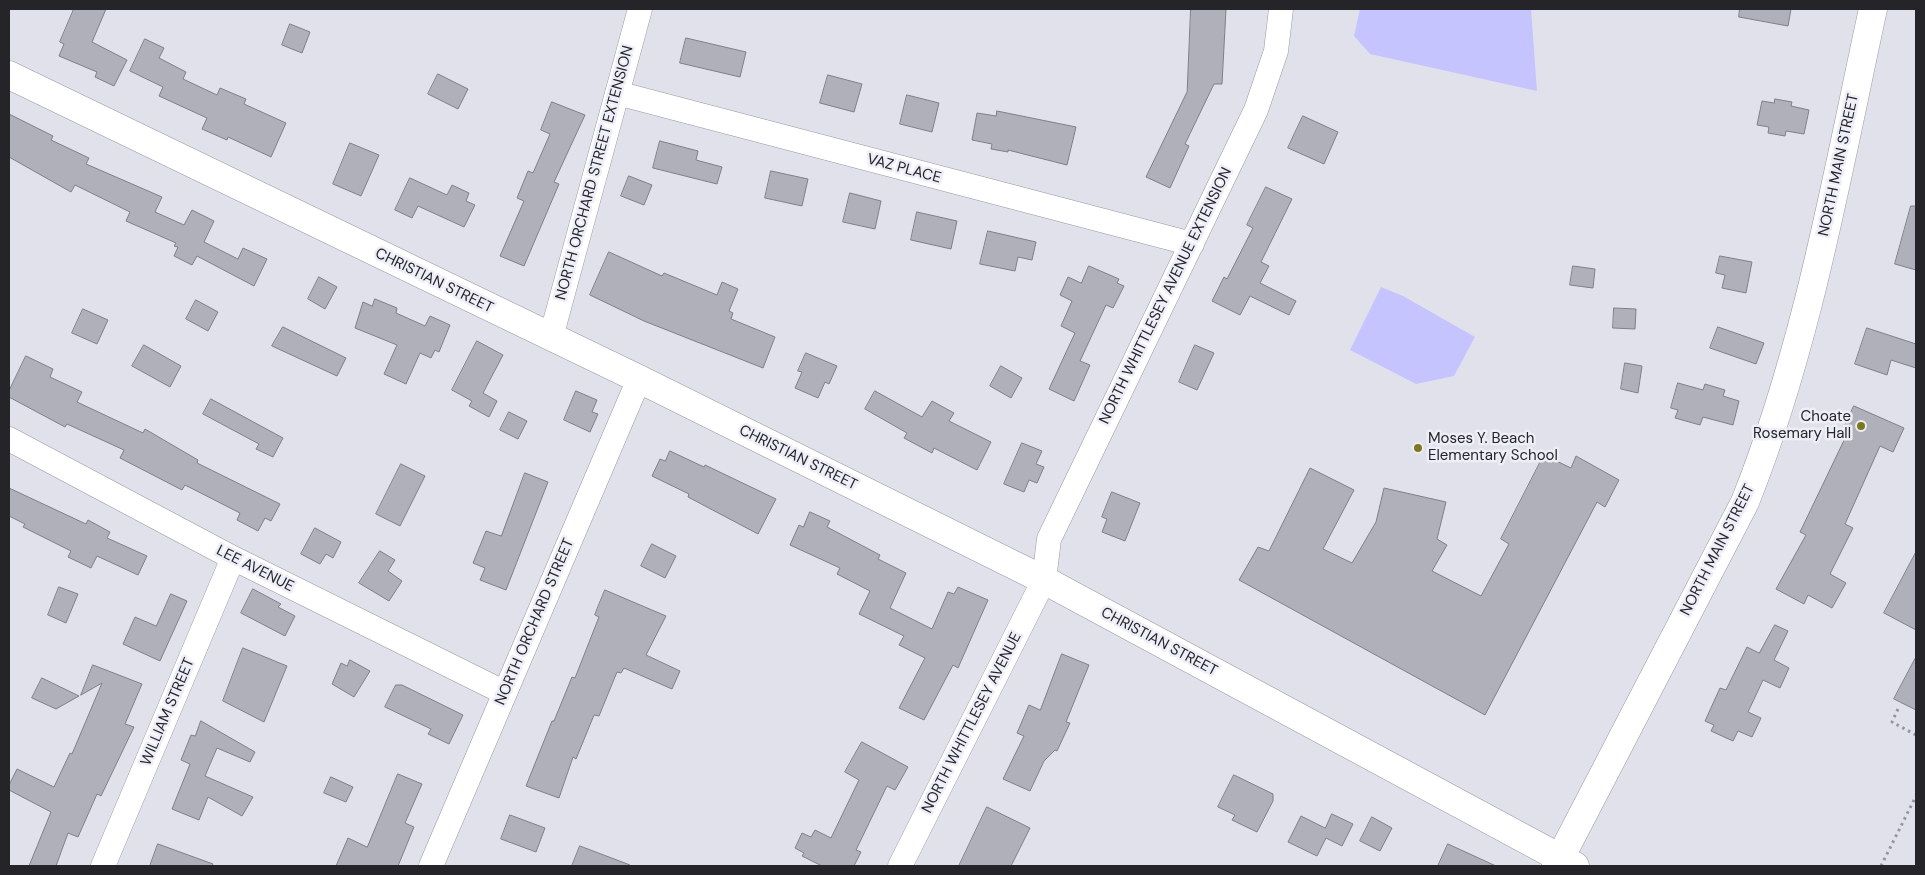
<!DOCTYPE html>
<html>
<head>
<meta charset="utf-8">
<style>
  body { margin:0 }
  #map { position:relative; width:1925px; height:875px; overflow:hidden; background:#e1e1ec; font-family:"DM Sans",sans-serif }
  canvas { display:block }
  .frame { position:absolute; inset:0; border:10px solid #252529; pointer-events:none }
</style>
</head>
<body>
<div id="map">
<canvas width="1925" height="875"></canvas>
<div class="frame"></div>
</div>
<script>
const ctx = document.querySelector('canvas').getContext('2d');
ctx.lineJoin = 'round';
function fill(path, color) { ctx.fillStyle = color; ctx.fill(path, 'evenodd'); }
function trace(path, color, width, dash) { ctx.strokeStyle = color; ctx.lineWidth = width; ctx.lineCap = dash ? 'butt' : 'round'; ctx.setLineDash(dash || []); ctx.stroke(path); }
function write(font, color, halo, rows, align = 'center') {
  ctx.font = font + ' "DM Sans",sans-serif'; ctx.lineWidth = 5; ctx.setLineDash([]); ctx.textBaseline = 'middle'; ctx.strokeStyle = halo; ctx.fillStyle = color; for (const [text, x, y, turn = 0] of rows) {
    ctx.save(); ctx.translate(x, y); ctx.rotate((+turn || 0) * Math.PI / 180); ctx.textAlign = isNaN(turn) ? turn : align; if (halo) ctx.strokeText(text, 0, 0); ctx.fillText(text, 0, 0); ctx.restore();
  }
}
const green = new Path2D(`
  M1360 9H1531L1537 91 1370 54 1354 36Z
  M1381 287 1403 296 1475 337 1454 376 1416 384 1350 350Z`);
const building = new Path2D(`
  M74 9H106L92 42 127 60 114 86 95 77 97 72 59 56 64 44 60 42Z
  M1191 9H1226L1222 84H1214L1185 144 1189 146 1170 188 1146 177 1187 92Z
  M1740 9H1791L1788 26 1739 17Z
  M290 24 310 32 302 53 282 45Z
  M686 38 746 52 740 77 680 63Z
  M145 39 164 48 159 58 186 72 183 79 217 95 220 88 246 99 244 104 286 123 271 157 228 137 227 140 202 129 207 118 159 96 163 87 130 71Z
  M438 74 468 89 458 109 428 94Z
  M828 75 862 84 854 112 820 103Z
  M907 95 939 103 932 132 900 124Z
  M1775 99 1792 102 1791 106 1809 110 1804 134 1786 131 1785 136 1768 133 1769 127 1757 125 1762 101 1774 103Z
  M552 102 585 115 554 182 559 184 524 266 500 256 524 201 517 198 528 171 533 173 550 134 541 130Z
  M997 111 1076 127 1067 165 1008 150V152L991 149 992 144 972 140 977 113 996 116Z
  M9 114 53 136 51 140 89 158 86 164 162 197 155 212 184 225 192 210 214 221 204 242 238 259 243 248 267 259 254 286 197 256 192 265 174 256 178 247 174 246 176 243 126 221 130 212 75 185 71 192 9 157Z
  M1303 116 1338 132 1324 164 1288 148Z
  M660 141 698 151 696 160 722 167 717 184 653 168Z
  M350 143 379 155 361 196 333 184Z
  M771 171 808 179 802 206 765 198Z
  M629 176 652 185 644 205 621 196Z
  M410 178 447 195 452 185 469 193 466 201 475 205 464 227 418 206 412 218 395 210Z
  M1266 187 1292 199 1261 262 1269 266 1260 283 1296 301 1289 315 1250 296 1240 315 1212 301 1224 277 1227 279 1253 228 1247 225Z
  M850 193 881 201 875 229 843 222Z
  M1911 206H1916V270L1895 264Z
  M917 212 957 221 951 249 911 240Z
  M988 231 1036 242 1032 260 1018 257 1015 271 980 264Z
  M609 252 662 276 664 273 717 295 722 282 738 289 729 311 733 313 731 319 775 337 763 368 644 321 590 295Z
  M1720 256 1752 262 1746 293 1722 288 1725 275 1716 273Z
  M1089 266 1119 279 1117 283 1124 286 1113 308 1106 305 1080 361 1090 365 1074 401 1049 389 1075 333 1061 326 1072 301 1060 295 1068 277 1081 283Z
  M1573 266 1595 269 1593 288 1570 285Z
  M319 277 337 287 325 309 308 299Z
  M375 299 397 308 396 313 425 326 430 316 450 325 439 352 435 350 431 358 420 353 406 384 384 374 397 345 355 328 363 302 372 306Z
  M196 300 218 312 208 331 186 319Z
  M1614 308 1636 309 1635 329 1613 328Z
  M83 309 108 320 97 344 72 333Z
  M283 327 346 358 337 376 272 346Z
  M1718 327 1764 343 1756 364 1710 348Z
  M1867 328 1916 344V368L1891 360 1887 375 1855 364Z
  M477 341 503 355 483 393 497 401 489 417 469 406 472 401 452 390Z
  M144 345 181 366 170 387 132 366Z
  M1195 345 1214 353 1197 390 1179 382Z
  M806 353 837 366 829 384 825 382 818 398 795 388 802 372 798 371Z
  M26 356 53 369 50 377 82 392 77 402 143 433 145 429 198 460 197 463 280 504 271 521 265 518 258 531 237 520 240 513 185 485 182 490 120 458 124 450 67 424 65 427 9 397V391Z
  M1625 363 1642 366 1638 393 1621 389Z
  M1001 366 1022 378 1011 398 990 386Z
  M1678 383 1703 390 1705 384 1725 390 1723 396 1739 401 1733 425 1703 417 1700 425 1675 418 1678 410 1671 408Z
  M576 391 597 400 592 412 598 414 590 432 564 420Z
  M875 391 922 417 932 401 954 413 949 421 991 442 977 470 934 448 932 453 904 438 907 433 865 409Z
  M211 399 283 438 273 457 256 449 259 444 203 414Z
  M1854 406 1904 428 1893 452 1880 446 1845 524 1853 528 1830 574 1846 583 1832 608 1808 595 1804 604 1776 589 1806 535 1800 532 1848 432 1843 430Z
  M509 412 527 421 518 439 500 430Z
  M1022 443 1042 451 1036 464 1044 467 1037 483 1029 480 1024 492 1004 484Z
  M670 451 704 467 705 465 776 499 758 534 688 497 689 494 652 476 660 459 665 461Z
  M1544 455 1571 468 1576 456 1619 480 1605 507 1597 502 1485 715 1239 580 1258 547 1269 551 1310 468 1354 490 1323 549 1352 563 1376 522 1384 488 1446 502 1437 539 1447 545 1432 571 1481 596 1509 544 1501 539Z
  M401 464 425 476 400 526 376 514Z
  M525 473 548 482 506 590 480 580 485 568 473 563 486 531 501 536Z
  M9 488 86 524 88 520 110 532 107 538 147 556 138 575 97 556 91 568 68 557 71 551 23 527 25 524 9 516Z
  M1112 492 1140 503 1125 541 1102 532 1107 519 1102 517Z
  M810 512 830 521 827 527 880 555 878 559 906 573 890 608 932 629 948 592 954 594 958 587 988 600 958 668 953 665 924 720 899 708 925 658 899 645 904 636 859 614 870 591 837 574 840 568 790 545 799 525 803 527Z
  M315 528 341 542 333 558 326 554 320 564 301 554Z
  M652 544 676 556 665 578 641 566Z
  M380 551 395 560 388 571 402 581 389 601 359 583Z
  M1916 552V630L1884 613Z
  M59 587 78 594 66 623 48 615Z
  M253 589 281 604 278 607 295 616 285 636 241 613Z
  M605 590 666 616 646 655 680 671 672 689 624 668 621 673 617 672 599 716 594 715 576 759 573 757 559 798 526 786 552 721H554L572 677 575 678 599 617 595 615Z
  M171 594 187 601 160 661 123 644 135 617 156 626Z
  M1775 625 1788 631 1774 660 1789 668 1780 688 1763 680 1748 712 1761 718 1752 737 1738 731 1733 741 1711 731 1714 725 1705 721 1720 688 1726 690 1747 647 1759 653Z
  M243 648 287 666 264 722 223 701Z
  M1062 654 1089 665 1066 722 1070 723 1057 751 1055 750 1044 761 1030 791 1003 779 1024 736 1017 733 1029 705 1040 710Z
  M1916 657V710L1894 699Z
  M350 660 370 671 354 697 332 684 341 663 347 666Z
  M93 665 142 684 125 724 134 727 101 796 97 794 78 837 68 833 56 866H29L51 812 9 790V785L17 769 54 787 70 753 72 754 102 683 81 695Z
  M42 678 79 696 56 709 32 698Z
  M396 685H402L463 715 449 744 428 734 431 729 385 707Z
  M201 721 255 752 250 762 217 748 205 776 253 797 242 816 208 797 199 820 172 809 190 764 181 760 191 735 195 736Z
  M862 742 908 767 895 790 887 786 856 850 861 852 854 866H822L802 856 804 853 795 848 802 833 811 837 815 830 831 838 859 780 845 772Z
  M398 774 422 784 405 823 414 827 398 866H336L348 838 367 847Z
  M1234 775 1273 794V801L1257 832 1232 820 1235 815 1218 807Z
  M331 777 353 787 346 802 324 793Z
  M987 807 1030 828 1011 866H959Z
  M1332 814 1353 824 1342 846 1326 838 1317 856 1288 842 1301 816 1325 828Z
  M510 815 545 828 536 852 501 839Z
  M1372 817 1392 828 1380 851 1360 841Z
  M158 844 213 864 212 866H150Z
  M1448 844 1496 866H1438Z
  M580 846 630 865 629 866H572Z`);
const path = new Path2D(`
  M1898 709 1892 722 1916 735
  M1881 866 1916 796`);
const street = new Path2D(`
  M617 93 1192 244
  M551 337 640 9
  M9 439 233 558 505 693
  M103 866 233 558
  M431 866 639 379
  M900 866 1044 580 1049 539 1256 110 1276 51 1281 9`);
const secondary = new Path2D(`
  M9 75 639 379 1044 580 1575 866
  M1556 866 1745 502C1808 344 1837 174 1873 9`);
const markers = [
  [1861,426,5,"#7d781d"],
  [1418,448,5,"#7d781d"]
];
const streetNames = [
  ["NORTH MAIN STREET",1839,165,-78],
  ["VAZ PLACE",904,169,15],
  ["NORTH ORCHARD STREET EXTENSION",595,173,-75],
  ["CHRISTIAN STREET",434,281,26],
  ["NORTH WHITTLESEY AVENUE EXTENSION",1166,296,-64],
  ["CHRISTIAN STREET",798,458,26],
  ["NORTH MAIN STREET",1718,550,-63],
  ["LEE AVENUE",255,569,27],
  ["NORTH ORCHARD STREET",535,622,-67],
  ["CHRISTIAN STREET",1159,642,28],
  ["WILLIAM STREET",168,712,-67],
  ["NORTH WHITTLESEY AVENUE",972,723,-63]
];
const poiNames = [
  ["Choate",1851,417],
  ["Rosemary Hall",1851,434],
  ["Moses Y. Beach",1428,439,"left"],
  ["Elementary School",1428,456,"left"]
];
fill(green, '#c6c4fe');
fill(building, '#b0b0bb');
trace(building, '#7f7f89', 1);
trace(street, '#9999a3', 25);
trace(secondary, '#9999a3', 29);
trace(path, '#94949c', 3, [2.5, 4]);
trace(street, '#fff', 24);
trace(secondary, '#fff', 28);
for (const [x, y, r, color] of markers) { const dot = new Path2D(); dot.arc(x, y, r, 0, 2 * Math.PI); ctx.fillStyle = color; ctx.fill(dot); trace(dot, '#eeeef9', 2); }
write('15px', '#252529', '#eeeef9', streetNames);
write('15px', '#252529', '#eeeef9', poiNames, 'right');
</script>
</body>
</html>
